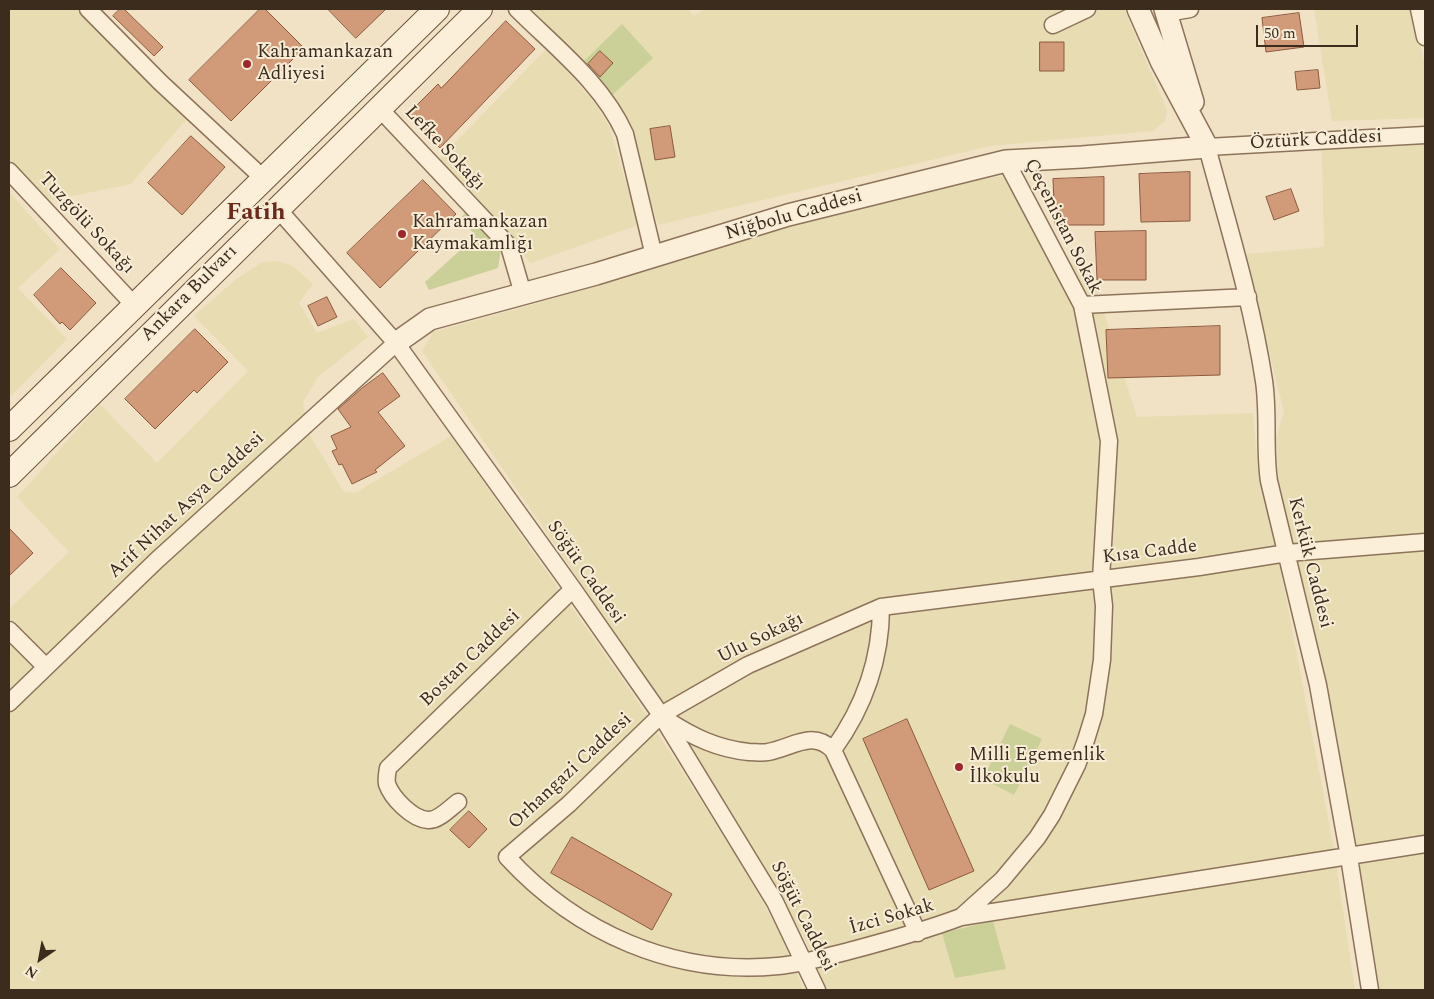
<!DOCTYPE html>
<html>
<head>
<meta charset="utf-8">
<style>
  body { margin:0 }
  #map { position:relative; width:1434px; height:999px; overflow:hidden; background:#f1e2c5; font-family:Spectral,serif }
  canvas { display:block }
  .frame { position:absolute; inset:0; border:10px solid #3c2c1e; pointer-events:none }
  .north { position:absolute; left:15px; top:934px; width:50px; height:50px; -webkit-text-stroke:4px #f7ecd5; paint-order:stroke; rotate:213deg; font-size:14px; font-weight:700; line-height:20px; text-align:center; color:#3c2c1e }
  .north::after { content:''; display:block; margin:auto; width:18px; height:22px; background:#3c2c1e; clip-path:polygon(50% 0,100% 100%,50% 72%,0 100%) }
  .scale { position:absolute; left:1256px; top:25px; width:102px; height:22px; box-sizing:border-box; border:2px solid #3c2c1e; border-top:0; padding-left:6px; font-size:15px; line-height:18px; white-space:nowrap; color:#3c2c1e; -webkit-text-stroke:4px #f7ecd5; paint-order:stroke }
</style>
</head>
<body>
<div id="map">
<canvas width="1434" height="999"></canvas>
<div class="frame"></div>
<div class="north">N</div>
<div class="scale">50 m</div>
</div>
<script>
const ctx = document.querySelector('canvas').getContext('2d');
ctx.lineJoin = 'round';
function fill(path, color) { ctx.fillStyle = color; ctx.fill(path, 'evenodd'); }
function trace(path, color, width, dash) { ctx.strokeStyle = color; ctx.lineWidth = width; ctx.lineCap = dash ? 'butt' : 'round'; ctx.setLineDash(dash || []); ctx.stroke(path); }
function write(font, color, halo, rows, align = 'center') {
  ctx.font = font + ' Spectral,serif'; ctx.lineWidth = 4; ctx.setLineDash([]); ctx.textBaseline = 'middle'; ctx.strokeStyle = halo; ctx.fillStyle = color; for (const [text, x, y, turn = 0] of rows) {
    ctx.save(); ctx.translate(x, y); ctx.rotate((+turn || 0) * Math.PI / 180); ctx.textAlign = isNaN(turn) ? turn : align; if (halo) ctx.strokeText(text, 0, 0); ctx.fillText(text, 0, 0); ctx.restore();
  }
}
const farmland = new Path2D(`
  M9 9H76L186 120 131 184 48 201 9 159Z
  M527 9H688L694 16 703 9H1124L1167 110 1165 121 1153 131 990 146 658 225 628 127Z
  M1314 9H1413L1425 67V118L1332 121Z
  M547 48 597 106 610 128 638 225 531 263 439 159Z
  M1425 143V990H1378L1342 768 1279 489 1276 437 1284 412 1245 254 1324 247 1322 145Z
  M1003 176 1043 247 1092 275 1137 417 1253 413 1258 473 1277 551 1333 844 1355 990H827L804 937 581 583 422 351 433 332 546 301 887 194Z
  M9 192 60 249 18 288 67 339 9 398Z
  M278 261 293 266 313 284 299 303 317 333 354 319 368 337 318 377 303 402 308 432 344 492 355 493 451 436 632 693 742 865 780 933 804 990H9V609L69 552 17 497 100 404 157 463 248 371 194 316 235 280 262 262Z`);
const green = new Path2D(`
  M622 24 653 58 611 96 580 65Z
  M467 212 501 248 498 268 429 290 425 282 476 236 460 218Z
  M1010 724 1042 739 1014 795 983 779Z
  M993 921 1006 969 955 978 942 933Z`);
const building = new Path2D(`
  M120 9H124L163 47 154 56 113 16Z
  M260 9H265L304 48 231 121 189 80Z
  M328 9H386L356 38Z
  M1299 13 1304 47 1266 52 1262 18Z
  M506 21 535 49 440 148 407 115 438 84 441 88Z
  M1040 42H1064V71H1040Z
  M600 51 613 63 600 77 588 64Z
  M1318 70 1320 88 1297 90 1295 72Z
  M670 126 675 157 655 160 650 129Z
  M191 136 225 167 182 215 148 183Z
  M1190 172V221L1141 222 1139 174Z
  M1104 177V225H1055L1053 179Z
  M423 180 456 214 380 288 347 253Z
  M1291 189 1299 211 1274 220 1266 197Z
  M1146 231V280H1097L1095 232Z
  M61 268 96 303 70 330 62 322 60 324 34 295Z
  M327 297 337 317 318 326 308 306Z
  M1220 326V375L1108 378 1106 330Z
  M195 329 228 362 197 393 194 390 155 429 125 399Z
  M383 373 400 396 378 412 405 446 375 470 377 472 352 484 342 464 339 465 332 451 337 449 331 436 351 427 338 409 362 388Z
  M9 528 33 553 9 576Z
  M907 719 974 871 929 890 863 739Z
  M469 811 487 829 469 848 450 830Z
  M572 837 672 894 652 930 551 873Z`);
const minor = new Path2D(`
  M88 9 160 82 263 178
  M517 9C555 47 603 84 625 134L654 256
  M1419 9 1425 37
  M1167 13 1190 9
  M1053 25 1087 9
  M379 108 509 246 523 294
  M9 171 134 305
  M277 208 396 343 573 589 661 715 775 902 817 990
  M1082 305 1248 297
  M1425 542 1287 553 1199 567 881 607 748 665 661 715 569 804 507 857C577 933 674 976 778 966 802 964 825 957 849 951 887 941 924 931 961 917L1425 844
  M9 630 45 666
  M9 703 157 560 396 343
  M667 720C693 737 718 749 749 752 755 752 763 753 768 752 792 748 812 729 833 750L918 933
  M833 750C864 707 881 661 881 607
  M458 802C450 808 438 821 428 820 412 819 392 798 387 784 386 779 387 774 388 768L573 589
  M961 917 1002 880 1037 838 1052 815 1077 765 1086 740 1094 714 1102 660 1104 606 1101 579 1109 441 1082 305 1006 161
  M1370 990 1349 857 1318 685 1269 481C1264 448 1269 415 1264 381 1252 302 1228 225 1207 147L1425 135`);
const tertiary = new Path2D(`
  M1138 9 1161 61 1207 147
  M1165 9 1193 102
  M396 343 430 319 596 274 788 215 1006 161 1082 157 1207 147`);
const secondary = new Path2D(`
  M9 429 437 9
  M9 475 480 9`);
const markers = [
  [247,64,5,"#9f262c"],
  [402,234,5,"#9f262c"],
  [959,767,5,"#9f262c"]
];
const poiNames = [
  ["Kahramankazan",257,53],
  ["Adliyesi",257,75],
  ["Kahramankazan",412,223],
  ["Kaymakamlığı",412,245],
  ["Milli Egemenlik",969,756],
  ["İlkokulu",969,778]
];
const streetNames = [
  ["Öztürk Caddesi",1316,141,-3],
  ["Lefke Sokağı",444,149,47],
  ["Niğbolu Caddesi",794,216,-16],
  ["Tuzgölü Sokağı",86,224,47],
  ["Çeçenistan Sokak",1062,227,63],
  ["Ankara Bulvarı",190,294,-45],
  ["Arif Nihat Asya Caddesi",187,506,-43],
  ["Kısa Cadde",1150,553,-7],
  ["Kerkük Caddesi",1309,563,76],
  ["Söğüt Caddesi",585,573,55],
  ["Ulu Sokağı",761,639,-26],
  ["Bostan Caddesi",471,659,-44],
  ["Orhangazi Caddesi",571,772,-43],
  ["Söğüt Caddesi",802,917,63],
  ["İzci Sokak",892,918,-16]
];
const districtNames = [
  ["Fatih",256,214]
];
fill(farmland, '#e7dcb2');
fill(green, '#cbd098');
fill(building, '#d19a79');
trace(building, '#8d5a3e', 1);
trace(minor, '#8d735a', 19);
trace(tertiary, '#8d735a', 24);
trace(secondary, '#6f543d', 26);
trace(minor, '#fbefd9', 16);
trace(tertiary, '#fbefd9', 21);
trace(secondary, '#fbefd9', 24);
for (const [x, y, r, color] of markers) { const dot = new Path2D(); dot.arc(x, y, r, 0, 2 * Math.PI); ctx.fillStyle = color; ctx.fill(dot); trace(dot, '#f7ecd5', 2); }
write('19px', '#3c2c1e', '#f7ecd5', poiNames, 'left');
write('19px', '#3c2c1e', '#f7ecd5', streetNames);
write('bold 24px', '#6b291b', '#f7ecd5', districtNames);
</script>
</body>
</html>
